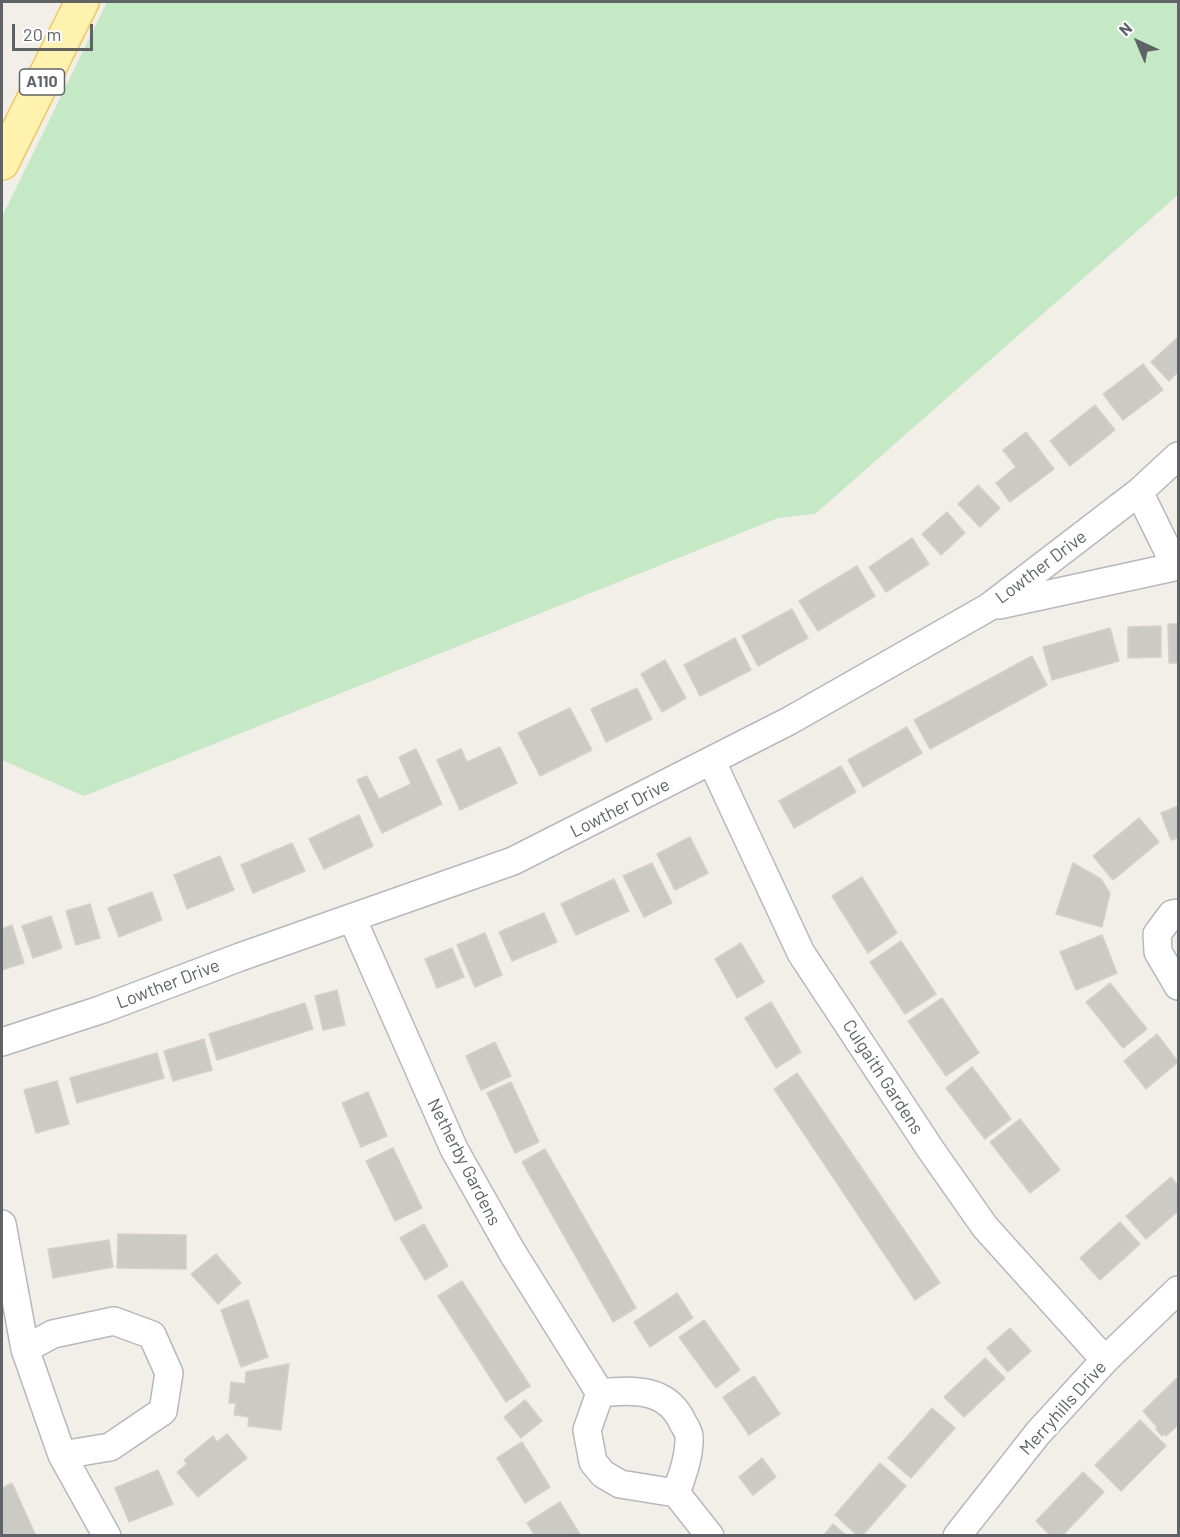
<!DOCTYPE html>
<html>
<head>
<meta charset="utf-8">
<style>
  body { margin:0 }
  #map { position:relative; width:1180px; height:1537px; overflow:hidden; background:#f1efe8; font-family:Barlow,sans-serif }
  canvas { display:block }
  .frame { position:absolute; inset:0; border:3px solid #5f6368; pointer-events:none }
  .north { position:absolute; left:1108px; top:12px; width:60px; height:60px; -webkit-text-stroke:4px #fff; paint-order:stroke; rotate:316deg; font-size:16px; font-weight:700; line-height:24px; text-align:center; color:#5f6368 }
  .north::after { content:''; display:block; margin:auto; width:21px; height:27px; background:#5f6368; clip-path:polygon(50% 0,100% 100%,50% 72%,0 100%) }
  .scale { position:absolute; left:12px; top:24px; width:81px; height:27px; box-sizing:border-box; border:3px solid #5f6368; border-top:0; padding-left:8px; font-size:18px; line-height:21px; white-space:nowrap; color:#5f6368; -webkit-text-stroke:4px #fff; paint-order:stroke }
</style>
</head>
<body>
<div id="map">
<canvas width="1180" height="1537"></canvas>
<div class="frame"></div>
<div class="north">N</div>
<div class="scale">20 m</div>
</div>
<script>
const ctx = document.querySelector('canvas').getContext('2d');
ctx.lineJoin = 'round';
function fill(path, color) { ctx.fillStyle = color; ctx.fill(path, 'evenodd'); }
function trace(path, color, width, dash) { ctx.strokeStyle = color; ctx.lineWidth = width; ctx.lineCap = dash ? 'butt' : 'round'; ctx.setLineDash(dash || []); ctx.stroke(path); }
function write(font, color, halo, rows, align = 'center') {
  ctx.font = font + ' Barlow,sans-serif'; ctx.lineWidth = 6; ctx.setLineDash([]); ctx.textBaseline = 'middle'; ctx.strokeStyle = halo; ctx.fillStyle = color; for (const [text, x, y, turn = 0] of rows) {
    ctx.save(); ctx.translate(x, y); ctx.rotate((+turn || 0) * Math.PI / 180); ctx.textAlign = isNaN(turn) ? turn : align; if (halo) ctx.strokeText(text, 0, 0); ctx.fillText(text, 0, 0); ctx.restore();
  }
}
const green = new Path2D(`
  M107 2H1178V195L815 514 778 518 84 796 2 760V217Z`);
const building = new Path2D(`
  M1178 337V372L1169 381 1151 362Z
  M1143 364 1163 390 1123 420 1103 394Z
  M1095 405 1115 430 1070 466 1050 441Z
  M1026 432 1054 469 1010 502 996 483 1016 467 1003 450Z
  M978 485 1000 508 980 527 958 504Z
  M947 512 965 533 941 555 922 534Z
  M912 538 929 564 886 592 869 567Z
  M857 566 875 596 818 631 799 601Z
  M792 609 808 638 758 666 742 636Z
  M1168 624H1178V663H1169Z
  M1161 626V657L1128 658V627Z
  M1110 628 1119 661 1052 680 1043 647Z
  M735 638 751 670 700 696 684 665Z
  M1032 656 1047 685 930 749 914 720Z
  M665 660 686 698 662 712 641 674Z
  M637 688 652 719 606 742 591 709Z
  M570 708 592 750 540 776 518 733Z
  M907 727 922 753 863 787 848 760Z
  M500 747 517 783 460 810 437 760 461 749 467 762Z
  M416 749 442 804 382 833 357 780 367 776 379 799 411 784 399 757Z
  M841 766 856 792 794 828 779 801Z
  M1178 806V838L1171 840 1161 813Z
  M359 815 373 846 324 869 309 839Z
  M1139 818 1159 842 1113 880 1093 856Z
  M690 837 708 873 675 890 657 854Z
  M292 843 305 871 253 893 241 865Z
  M220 856 234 890 187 909 174 875Z
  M652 863 672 903 644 917 623 876Z
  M1073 863 1101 879 1110 893 1102 927 1056 914Z
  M862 877 897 933 868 953 832 896Z
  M614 879 629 911 576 935 561 904Z
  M152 892 162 920 119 937 108 908Z
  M90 904 100 938 76 945 66 911Z
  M544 913 557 942 512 961 499 932Z
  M51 916 62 948 33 958 22 926Z
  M12 925 24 963 2 970V929Z
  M485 933 502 975 475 987 457 945Z
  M1102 935 1117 973 1076 990 1060 952Z
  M901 941 936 994 905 1014 870 962Z
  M741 943 764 982 737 998 715 959Z
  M452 948 464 977 437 988 425 959Z
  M1110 983 1147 1029 1123 1048 1086 1002Z
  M337 990 345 1025 323 1030 315 996Z
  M942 998 979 1053 946 1076 908 1021Z
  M771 1002 801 1052 776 1068 745 1018Z
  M305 1003 313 1029 217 1060 209 1034Z
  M1157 1034 1178 1062 1146 1089 1124 1061Z
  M204 1039 212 1070 173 1081 164 1051Z
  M495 1042 511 1076 481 1090 466 1056Z
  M157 1053 164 1078 77 1103 70 1078Z
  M972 1067 1011 1119 985 1139 946 1088Z
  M797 1073 940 1283 915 1300 774 1089Z
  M57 1081 69 1124 36 1133 24 1090Z
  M511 1082 539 1142 515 1153 487 1093Z
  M368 1092 387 1136 361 1147 342 1103Z
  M1020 1119 1060 1170 1030 1193 990 1142Z
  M393 1148 422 1208 395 1221 366 1161Z
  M545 1149 636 1308 613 1322 522 1162Z
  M1171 1177 1178 1186V1211L1146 1239 1126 1216Z
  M1120 1222 1140 1244 1100 1280 1080 1258Z
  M424 1224 448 1266 425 1280 400 1238Z
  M118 1234 186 1235V1269L117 1268Z
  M109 1240 113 1267 53 1278 48 1249Z
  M216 1254 241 1283 218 1304 191 1274Z
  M462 1281 530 1386 506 1402 438 1296Z
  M677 1293 693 1318 650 1347 634 1322Z
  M248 1300 268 1357 241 1367 221 1310Z
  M704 1320 740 1370 716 1388 679 1337Z
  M1010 1328 1031 1351 1008 1372 987 1348Z
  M985 1358 1005 1378 964 1417 944 1397Z
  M289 1364 281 1430 248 1426 249 1417 234 1415 236 1403H229L231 1382 245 1384 246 1372Z
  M754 1376 780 1414 749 1435 723 1397Z
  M1178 1377V1425L1166 1436 1164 1434 1162 1436 1156 1429 1157 1427 1143 1411Z
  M525 1400 542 1421 521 1438 504 1417Z
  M932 1408 955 1428 911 1478 888 1458Z
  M1140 1420 1166 1446 1121 1491 1095 1465Z
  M227 1434 247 1458 198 1497 177 1472 187 1464 184 1460 213 1436 217 1442Z
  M522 1442 550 1487 525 1503 497 1458Z
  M762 1458 776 1477 753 1495 739 1477Z
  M880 1463 906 1486 862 1536H858L835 1515Z
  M158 1470 173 1504 129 1522 115 1488Z
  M1083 1472 1104 1492 1062 1536H1051L1036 1521Z
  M12 1483 36 1536H2V1488Z
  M560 1502 581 1536H535L527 1523Z
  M833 1524 847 1536H823Z`);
const minor = new Path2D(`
  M1139 492 1175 565
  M999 605 1178 566
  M712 762 801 953 931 1150 985 1227 1105 1360
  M1178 913 1172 914 1157 934 1158 952 1178 986
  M352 918 454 1149 512 1252 600 1393 587 1430 593 1462 603 1474 620 1484 676 1493 710 1536
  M2 1042 100 1010 240 957 513 861 789 721 989 607 1139 492 1178 456
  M2 1224 25 1349 62 1455 107 1536
  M25 1349 53 1334 114 1321 152 1335 169 1373 163 1411 110 1447 62 1455
  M600 1393C632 1389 668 1388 683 1423 686 1428 690 1434 689 1440 689 1458 682 1476 676 1493
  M957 1536 1038 1433 1105 1360 1178 1290`);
const major = new Path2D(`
  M2 163 82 2`);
const shields = [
  [42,82,45]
];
const shieldNames = [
  ["A110",42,82]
];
const streetNames = [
  ["Lowther Drive",1041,567,-37],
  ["Lowther Drive",620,808,-27],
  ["Lowther Drive",168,984,-21],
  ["Culgaith Gardens",883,1077,57],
  ["Netherby Gardens",464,1162,63],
  ["Merryhills Drive",1063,1408,-48]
];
fill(green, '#c5e8c5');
fill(building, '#cccac5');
trace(building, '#d6d1c6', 1.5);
trace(minor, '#b5b8bc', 30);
trace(major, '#f2c960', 36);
trace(minor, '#fff', 27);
trace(major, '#fff2af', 33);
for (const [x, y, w] of shields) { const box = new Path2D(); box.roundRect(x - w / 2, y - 13, w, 26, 4.5); ctx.fillStyle = '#fff'; ctx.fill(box); trace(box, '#5f6368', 1.5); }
write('bold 16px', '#5f6368', null, shieldNames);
write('18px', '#5f6368', '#fff', streetNames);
</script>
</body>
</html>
